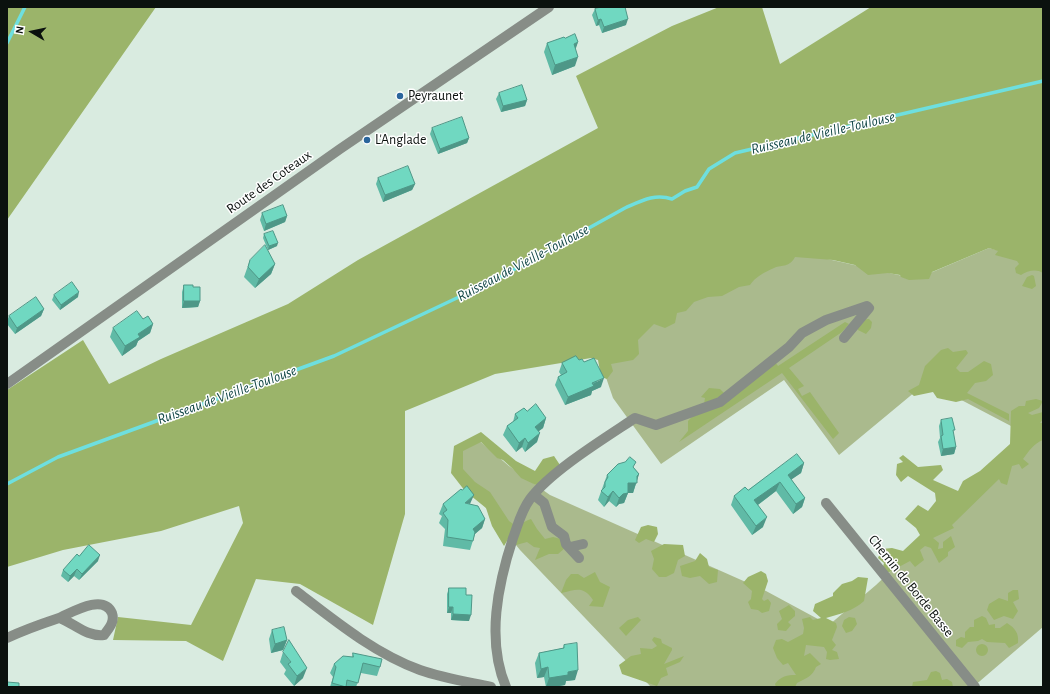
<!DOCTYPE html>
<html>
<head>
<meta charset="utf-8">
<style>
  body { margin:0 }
  #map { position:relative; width:1050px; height:694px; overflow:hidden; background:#d9ebe0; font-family:"Alegreya Sans",sans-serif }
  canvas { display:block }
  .frame { position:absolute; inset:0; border:8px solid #0b110e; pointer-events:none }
  .north { position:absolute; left:12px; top:12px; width:40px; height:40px; -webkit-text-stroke:3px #fff; paint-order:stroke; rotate:279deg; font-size:11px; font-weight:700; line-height:16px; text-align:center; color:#0b110e }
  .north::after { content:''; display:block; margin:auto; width:14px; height:18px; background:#0b110e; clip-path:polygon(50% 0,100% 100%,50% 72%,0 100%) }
</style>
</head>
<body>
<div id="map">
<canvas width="1050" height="694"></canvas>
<div class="frame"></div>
<div class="north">N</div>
</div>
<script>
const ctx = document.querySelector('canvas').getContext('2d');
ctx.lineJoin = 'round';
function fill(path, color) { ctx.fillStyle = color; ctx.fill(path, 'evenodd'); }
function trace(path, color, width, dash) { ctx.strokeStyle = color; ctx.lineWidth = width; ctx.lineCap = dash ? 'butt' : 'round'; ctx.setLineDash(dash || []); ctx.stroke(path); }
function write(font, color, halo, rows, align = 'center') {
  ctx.font = font + ' "Alegreya Sans",sans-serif'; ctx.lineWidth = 3; ctx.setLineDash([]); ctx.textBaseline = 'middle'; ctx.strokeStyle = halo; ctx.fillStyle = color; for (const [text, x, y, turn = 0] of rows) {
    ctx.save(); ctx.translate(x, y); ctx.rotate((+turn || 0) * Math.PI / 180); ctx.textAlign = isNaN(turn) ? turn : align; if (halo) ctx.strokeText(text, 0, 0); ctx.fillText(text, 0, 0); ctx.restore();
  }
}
const green = new Path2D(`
  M989 248 1043 262V627L973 687H651L520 550 458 473 459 450 477 439 509 466 550 495 766 591 829 625 876 585 1032 437 927 382 839 455 784 380 661 464 613 398 599 357 667 308 801 253 916 279Z`);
const forest = new Path2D(`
  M7 7H156L7 220Z
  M719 7H762L780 64 871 7H1043V273C1036 268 1027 271 1021 275L1016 273 1015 268 1019 264 1017 261 995 255 998 251 989 248 932 272 929 279 909 280 901 277 900 275 888 273 868 275 855 265 833 260 795 257C789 268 783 264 774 268 765 272 755 277 750 285L739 287 722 296 708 297 694 302 686 311 677 313 675 323 665 328 654 324 638 340 639 354 633 360 611 364 613 371 607 379 601 377 598 360 591 358 495 374 405 411V514L373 625 300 584 256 579 223 661 186 641 113 640 118 617 191 625 243 523 239 506 161 531 63 550 7 567V390L83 340 109 384 161 359 288 304 358 260 598 128 576 76 672 26Z
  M1032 275 1034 276 1036 286 1032 289 1022 286 1027 277Z
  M869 319 872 322 871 328 866 334 858 330 856 323 860 320Z
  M845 322 849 324 842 332 789 368 804 386 798 389 802 396 810 392 839 433 833 439 782 373 679 442 688 431V421L704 404 705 398 701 397 709 388 720 389 727 396 775 362 778 366Z
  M948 348 953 352 966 350 968 353 956 368 960 372H968L984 361 991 364 993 375 986 381 975 383 967 393 1009 414V421L968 399 956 402 937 398 933 392 914 396 908 391 919 385 925 366 941 350Z
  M1036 399 1043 401 1039 408 1028 413 1032 415 1043 412V419L1040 423H1043V440C1033 444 1030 450 1023 459L1029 464 1022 469 1019 464 1012 466 1007 485 1001 483 999 479 952 525 954 528 933 538 939 543 938 549 943 548V542L951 536 955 547 948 552V556L939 563 931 548 925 546 920 550 924 560 915 567 910 561 880 577 884 563 878 558 882 549 892 548 903 551 920 535 916 528 905 519 918 505 928 511 936 501 935 493 908 476 901 482 896 475 897 464 903 462 899 458 903 455 918 467 941 465 943 470 933 480 958 491 963 481 980 471 1010 444 1011 411 1019 406H1025L1026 401Z
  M481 432 516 461 535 471 543 459 554 456 560 465 538 486 521 478 513 469 503 460 497 458 481 442 463 451V469L475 482 490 492 509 521 516 526 504 546 492 526 486 508 465 491 451 473 454 446Z
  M531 519 537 529 545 539 553 537 565 540V548L558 554H549L535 560 540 548 534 547 527 542 516 545C515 529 515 525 531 519Z
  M648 525 657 527 658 534 654 542 646 539 639 543 635 540 641 527Z
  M664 544 683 545 685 556 678 560 674 573 666 577H659L652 569 654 559 651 551Z
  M700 553 707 559 709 567 718 570 717 582 709 584 700 576 690 578 682 576 680 566 695 561Z
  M761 571 766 574 768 581 762 599 764 601 768 599 771 603 769 611 762 613 758 610 751 609 748 602 751 599 752 591 743 583 748 577Z
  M595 572 600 582 610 587 603 607 589 606 593 600C583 585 576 590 561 593L566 580 571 574H578L584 578Z
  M858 577 868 578 864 601C853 611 840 614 826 618L836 623 837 627 832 640 836 645 832 650 837 652 839 659 830 660 826 659 827 652 824 647 806 645 804 656 810 653 821 664 816 667C813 676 805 679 797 683L795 687H776L775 684C781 676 787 675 796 675L788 663 783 665 777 658 773 648 776 640 782 639 788 642 803 634 804 628 802 619 810 617 813 620 821 618 813 611 815 604 833 596V593L842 584 852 581Z
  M1013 590H1018L1019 599 1013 602 1018 611 1013 619 1004 616 994 620 987 610 989 604 999 598 1008 601V593Z
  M789 605 795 611V616L788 622 791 625 786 631 778 630 777 624 782 619 779 611Z
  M982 616 986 618 989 625 995 624V628H1000L1007 623C1015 628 1019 633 1018 643L1009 648 1005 643 987 642 982 639 978 641 968 642 962 648 956 646V640L961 637 965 638V632L970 627H974V620Z
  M638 617 641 620 626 636 619 628 628 620Z
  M849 617 855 618 857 624 852 631 846 633 842 626 844 620Z
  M654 637 661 639 662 643 672 648V650L664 664 684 656 680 662 666 668 668 675 661 678 657 686 622 674 619 665 631 656 641 654 640 648 652 649 657 646 652 640Z
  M976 650a6 6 0 1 1 12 0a6 6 0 1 1-12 0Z
  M936 671 940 673 942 680 947 679 952 682 953 687H912L913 682 927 680 931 672Z`);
const stream = new Path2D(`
  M7 43 25 7
  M7 484 58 457 334 356 495 280 625 208C641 201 655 193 672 199L685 191 697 187 709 169 735 153 1043 81`);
const minor = new Path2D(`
  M7 384 340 149 549 7
  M534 495 544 503 552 527 564 536 566 544 579 558
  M826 503 975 687
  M570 547 583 544
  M296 591C335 621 374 653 420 670 443 678 468 682 491 687
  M7 638C24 630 41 624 59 618 71 613 103 593 112 613 115 622 109 628 104 635 87 637 75 624 60 618
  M506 687C486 640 498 584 513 538 518 525 521 511 530 499 551 471 605 438 635 418L656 425 720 402 789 347 802 333 826 320 867 306 869 308 844 338`);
const wall = new Path2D(`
  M595 9 626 25 602 33 599 25 596 26 592 15Z
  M565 38 578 42 575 49V66L552 75 544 52 547 43Z
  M499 93 527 100 525 106 501 112 496 99Z
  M432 128 469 138 467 143 438 154 430 134Z
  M378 178 415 184 412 190 383 202 376 184Z
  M262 213 287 216 285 222 264 231 260 220Z
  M264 234 277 246 268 250 263 238Z
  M250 260 275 264 271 274 255 288 244 277Z
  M184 285 193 287 200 301 198 307 182 308V292Z
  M54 295 78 297 60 310 52 300Z
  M44 309 41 316 15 334 7 324V321L9 316Z
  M143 319 153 324 150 333 138 341 136 346 122 356 110 337 113 328Z
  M579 360 584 362 601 387 592 391 591 395 565 405 555 385 558 377 561 375 559 372 562 363Z
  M527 411 546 418 543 428 539 431 537 442 525 452 522 447 516 452 503 435 507 426 513 422 515 414Z
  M941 420 956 447 954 454 941 456 938 442 940 438 939 426Z
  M804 463 801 473 791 479 805 498 802 507 793 514 776 491 758 505 763 527 752 535 731 505 734 496 748 490Z
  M634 468 639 474 633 493H628L624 503 619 504 616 507 609 501 604 507 598 500 607 475Z
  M443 504H470L485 519 482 528 475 534 470 550 443 546 445 529 439 523 442 516 439 514Z
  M79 556 98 561 79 580 74 576 68 582 61 576 63 570Z
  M449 588 466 595 469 621 451 620V613H447V594Z
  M272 630 287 640 283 650 271 653 269 639Z
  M564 645 575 680 566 681 565 685 553 687H546L544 677 537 678 535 663 539 653 563 648Z
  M283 652 303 678 294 686 284 674 286 670 280 662Z
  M353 653 380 667 377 676 361 673 356 687H330L333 677 330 673 334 664 352 657Z`);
const shadedWall = new Path2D(`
  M601 19 599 25 596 26 598 20Z
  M628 19 626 25 602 33 604 27Z
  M578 42 575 51 574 44Z
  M578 57 575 66 552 75 555 65Z
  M527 100 525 106 501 112 503 106Z
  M469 138 467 143 438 154 440 149Z
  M415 184 412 190 383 202 385 195Z
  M287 216 285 222 264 231 266 224Z
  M278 243 277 246 268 250 269 246Z
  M275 264 271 274 255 288 259 279Z
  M79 292 78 297 60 310 61 305Z
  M184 301H200L198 307 182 308Z
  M44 309 41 316 15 334 17 328Z
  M153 324 150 333 138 341 136 346 122 356 125 346 138 334Z
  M604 378 601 387 592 391 591 395 565 405 568 397Z
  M546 418 543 428 532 436 535 427Z
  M540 433 537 442 525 452 528 443Z
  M525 438 522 447 516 452 519 443Z
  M956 447 954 454 941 456 943 449Z
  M804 463 801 473 785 484 788 475Z
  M639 474 633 493H628L624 503 619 504 616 507 619 498 628 483Z
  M780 482 776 491 751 510 754 500Z
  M613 491 609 501 604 507 608 497Z
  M474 495 470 504 465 503Z
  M805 498 802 507 793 514 796 504Z
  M767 517 763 527 752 535 756 526Z
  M485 519 482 528 470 538 473 529Z
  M100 555 98 561 79 580 82 574Z
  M77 569 74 576 68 582 70 576Z
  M449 607H453L451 613H447Z
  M453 614 471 615 469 621 451 620Z
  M287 640 283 650 271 653 275 644Z
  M548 667 544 677 537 678 541 669Z
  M307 668 303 678 294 686 297 676Z
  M578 670 575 680 566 681 565 685 553 687H546L549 678 568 672Z`);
const building = new Path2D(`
  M601 7H625L628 19 604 27 601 19 598 20 595 9Z
  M575 34 578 42 574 44 578 57 555 65 547 43 564 37 565 38Z
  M522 85 527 100 503 106 499 93Z
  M462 117 469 138 440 149 432 128Z
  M408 166 415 184 385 195 378 178Z
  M283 205 287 216 266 224 262 213Z
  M273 231 278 243 269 246 264 234Z
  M265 245 275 264 259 279 248 267 250 260Z
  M72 282 79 292 61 305 54 295Z
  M184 285H193V287H200V301H184Z
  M36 297 44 309 17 328 9 316Z
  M137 311 143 319 148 316 153 324 138 334 140 337 125 346 113 328Z
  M576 356 579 360 582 359 584 362 594 358 604 378 592 383 594 386 568 397 558 377 567 372 562 363Z
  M536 404 546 418 535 427 540 433 528 443 525 438 519 443 507 426 518 418 515 414 524 408 527 411Z
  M952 418 955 430H953L956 447 943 449 941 436 943 435 941 420Z
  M797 454 804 463 788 475 805 498 796 504 780 482 754 500 767 517 756 526 734 496 745 487 748 490Z
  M630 457 636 462 633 467 639 474 637 476V483H628V493L623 494 619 498 613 491 608 497 601 491 605 487V482L608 477 607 475 618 464 625 462Z
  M467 486 474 495 465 503 478 506 485 519 473 529 475 532 473 541 447 537 448 520 443 513 447 510 443 504 461 489 462 490Z
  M89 545 100 555 82 574 77 569 70 576 63 570 77 554 79 556Z
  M449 588H466V595H472L471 615 453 614V607H449Z
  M284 627 287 640 275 644 272 630Z
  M289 640 307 668 297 676 288 664 291 662 283 652Z
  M577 643 578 670 568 672V675L549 678 548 667 541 669 539 653 564 648V645Z
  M353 653 382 659 380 667 363 663 358 683 347 680 346 687 332 683 336 667 334 664 343 656 353 657Z
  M7 682 19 683V687H7Z`);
const markers = [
  [400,96,4,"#2a659c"],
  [367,140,4,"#2a659c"]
];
const poiNames = [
  ["Peyraunet",408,96],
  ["L'Anglade",375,140]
];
const streetNames = [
  ["Route des Coteaux",269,182,-35],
  ["Chemin de Borde Basse",911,586,51]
];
const waterNames = [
  ["Ruisseau de Vieille-Toulouse",823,133,-13],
  ["Ruisseau de Vieille-Toulouse",523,263,-28],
  ["Ruisseau de Vieille-Toulouse",227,395,-20]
];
fill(green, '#aaba8d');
fill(forest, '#9bb46a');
trace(stream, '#6edfdf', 3.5);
trace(minor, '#878d87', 10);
fill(wall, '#60baa6');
fill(shadedWall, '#4e9787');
fill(building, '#70d8c1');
trace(building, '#4e9787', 1);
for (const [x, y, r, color] of markers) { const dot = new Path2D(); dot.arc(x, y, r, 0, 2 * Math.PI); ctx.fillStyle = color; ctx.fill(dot); trace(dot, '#fff', 1.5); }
write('14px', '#0b110e', '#fff', poiNames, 'left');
write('14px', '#0b110e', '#fff', streetNames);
write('italic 15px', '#134747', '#fff', waterNames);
</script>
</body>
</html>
